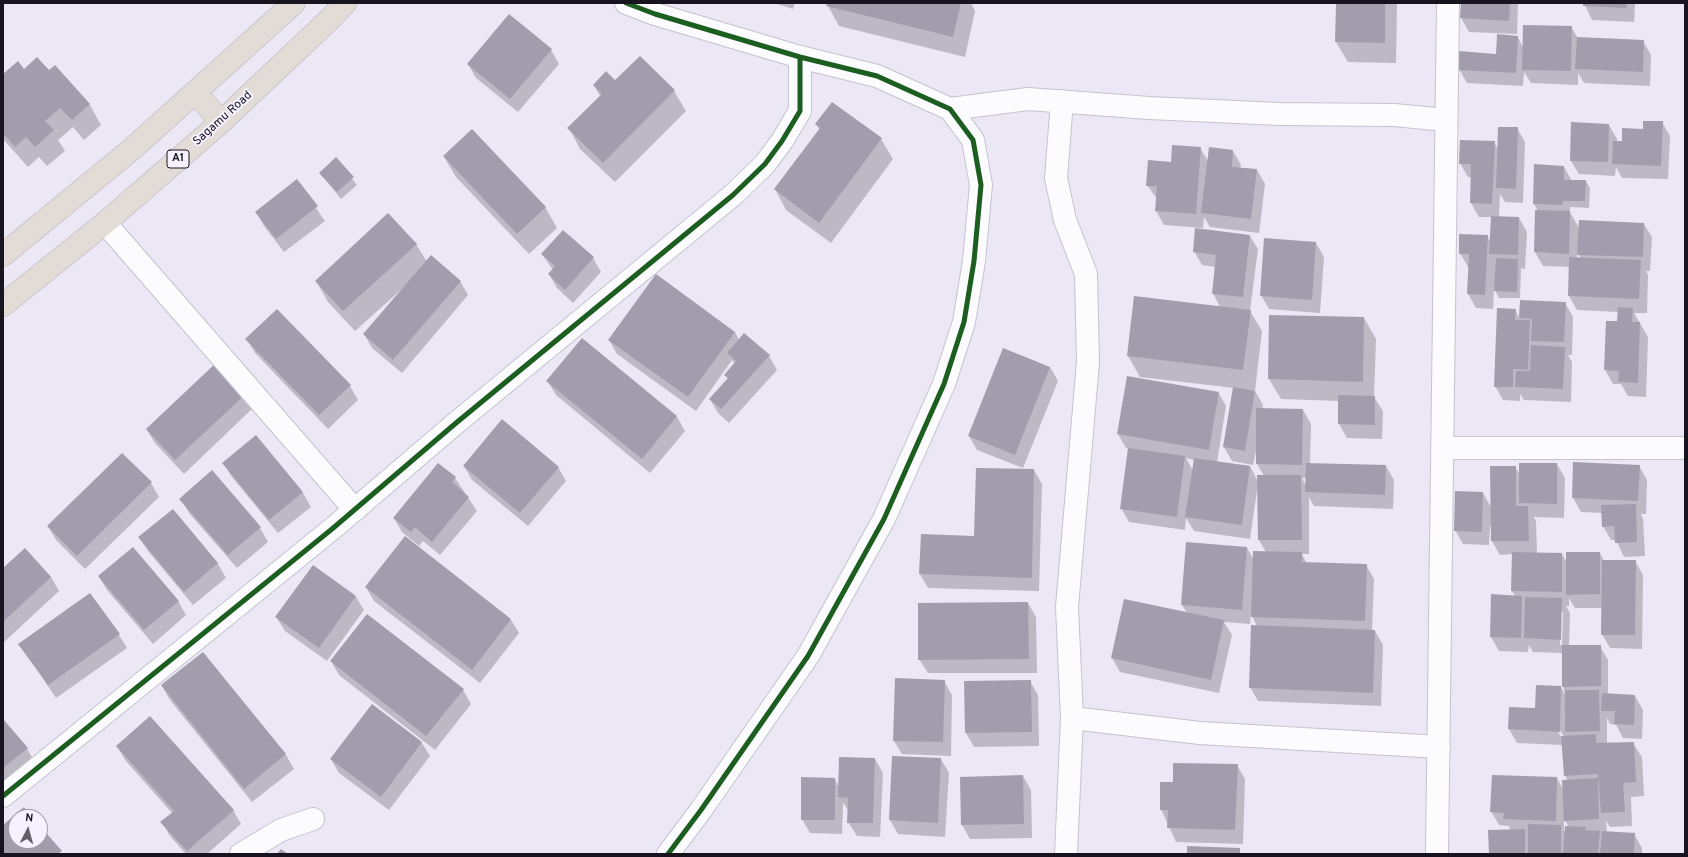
<!DOCTYPE html>
<html>
<head>
<meta charset="utf-8">
<style>
  body { margin:0 }
  #map { position:relative; width:1688px; height:857px; overflow:hidden; background:#ebe7f5; font-family:Overpass,sans-serif }
  canvas { display:block }
  .frame { position:absolute; inset:0; border:4px solid #18141f; pointer-events:none }
  .north { position:absolute; left:8px; top:809px; width:40px; height:40px; box-sizing:border-box; background:#f5f1fe; border:1px solid #9d99a5; border-radius:50%; rotate:6deg; font-size:11px; font-weight:700; line-height:16px; text-align:center; color:#18141f }
  .north::after { content:''; display:block; margin:auto; width:14px; height:18px; background:#625e6a; clip-path:polygon(50% 0,100% 100%,50% 72%,0 100%) }
</style>
</head>
<body>
<div id="map">
<canvas width="1688" height="857"></canvas>
<div class="frame"></div>
<div class="north">N</div>
</div>
<script>
const ctx = document.querySelector('canvas').getContext('2d');
ctx.lineJoin = 'round';
function fill(path, color) { ctx.fillStyle = color; ctx.fill(path, 'evenodd'); }
function trace(path, color, width, dash) { ctx.strokeStyle = color; ctx.lineWidth = width; ctx.lineCap = dash ? 'butt' : 'round'; ctx.setLineDash(dash || []); ctx.stroke(path); }
function write(font, color, halo, rows, align = 'center') {
  ctx.font = font + ' Overpass,sans-serif'; ctx.lineWidth = 4; ctx.setLineDash([]); ctx.textBaseline = 'middle'; ctx.strokeStyle = halo; ctx.fillStyle = color; for (const [text, x, y, turn = 0] of rows) {
    ctx.save(); ctx.translate(x, y); ctx.rotate((+turn || 0) * Math.PI / 180); ctx.textAlign = isNaN(turn) ? turn : align; if (halo) ctx.strokeText(text, 0, 0); ctx.fillText(text, 0, 0); ctx.restore();
  }
}
const shadow = new Path2D(`
  M774 3H795L793 9Z
  M828 3H971L975 11 965 57 839 26 828 6Z
  M1337 3H1397L1396 63 1348 62 1336 42Z
  M1462 3H1518L1517 34 1469 32 1461 18Z
  M1584 3H1635L1634 22 1592 20Z
  M1571 27 1578 38 1643 41 1651 55 1650 86 1584 83 1578 73V85L1531 83 1524 72 1523 86 1467 83 1459 69 1497 55 1517 36 1523 47Z
  M551 50 559 64 518 112 476 78 468 64Z
  M55 66 90 105 101 125 84 140 73 127 58 140 65 151 47 166 39 157 28 167 3 139V75L24 70 49 72Z
  M615 82 674 91 686 111 615 182 580 149 569 128 600 96 594 85Z
  M1662 122 1670 136 1668 179 1622 178 1616 167 1615 176 1579 174 1571 161 1609 125 1617 139V142H1623Z
  M816 124 881 139 893 159 831 243 786 210 775 189 820 130Z
  M1517 128 1525 142 1523 203 1505 202 1500 194 1499 217 1519 218 1527 232 1525 269 1521 268 1520 298H1499L1494 288 1493 309 1476 308 1468 294 1470 267H1468L1460 253 1487 236 1491 243 1492 217H1479L1471 203 1472 177H1468L1460 163 1494 142 1498 150Z
  M1200 148 1208 161 1233 151 1241 165 1240 169 1257 170 1265 184 1259 233 1210 227 1204 217 1203 228 1164 225 1156 211 1157 199 1147 185 1171 163Z
  M444 157 545 207 557 228 529 254 456 177Z
  M336 159 357 185 341 199 320 173Z
  M1564 167 1572 181H1586L1590 188 1589 208 1570 207V212L1579 228 1644 224 1652 237 1650 271H1646L1648 275 1647 313H1634L1648 337 1646 397 1628 396 1621 384H1613L1605 370 1618 322V312L1577 310 1569 296 1570 267 1543 266 1535 252 1538 211 1534 204ZM1577 252 1581 258H1577Z
  M297 181 325 221 284 252 264 226 256 212Z
  M1250 236 1258 249 1250 311 1262 331 1255 391 1263 405 1262 409 1303 410 1311 424 1310 464 1386 466 1394 480 1393 509 1314 506 1309 497V554H1302L1307 564 1366 565 1374 579 1372 631H1375L1383 645 1381 706 1258 701 1250 687 1257 626 1251 614 1250 624 1224 622 1232 635 1219 693 1120 672 1112 658 1187 613 1182 605 1247 548 1254 560 1266 552 1259 540 1258 484 1250 539 1194 531 1186 518 1185 530 1129 522 1121 508 1129 449 1126 448 1118 434 1218 392 1226 406 1217 462 1250 466 1258 482 1264 476 1257 464V447L1253 465 1232 461 1224 447 1234 388 1140 377 1128 356 1135 297 1220 307 1213 293 1216 267 1202 265 1194 251ZM1186 458 1194 460 1193 471ZM1302 478H1307L1306 486Z
  M1316 243 1324 257 1320 313 1269 309 1261 295Z
  M416 244 427 262 460 281 468 295 402 373 372 348 364 334 404 289 403 288 355 331 328 302 316 281Z
  M542 254 593 258 601 272 573 303 557 288 549 274 553 270Z
  M1521 301 1565 303 1573 317 1572 355H1568L1572 362 1571 402 1524 400 1520 394V401L1503 400 1495 386 1515 310 1520 319Z
  M1270 316 1364 318 1376 339 1374 397 1383 411 1382 439 1347 438 1339 424V401L1281 399 1269 379Z
  M735 332 739 340 745 334 769 356 777 370 729 423 718 413 710 399 728 379 725 375 735 364 732 360 696 411 617 354 609 340Z
  M247 339 350 386 358 400 328 429 255 353Z
  M582 340 677 417 685 431 650 473 556 395 548 382Z
  M218 362 255 406 184 474 155 443 147 430Z
  M1050 367 1058 381 1023 468 977 450 969 436Z
  M256 437 303 493 311 507 278 533 232 477 223 463Z
  M122 454 151 483 159 497 85 569 56 540 48 526Z
  M1574 463 1639 466 1647 480 1646 514H1641L1643 519 1645 556 1624 557 1616 540H1611L1603 526V513L1581 512 1573 498Z
  M1557 464 1565 478 1564 518 1534 517 1536 521 1537 554H1562L1567 563 1600 553 1604 561H1635L1643 575 1642 649 1610 648 1602 634V608H1575L1569 598V606H1566L1570 613 1569 646H1600L1608 660V694L1635 696 1643 710 1642 739 1623 738 1616 725 1610 724 1607 718V744L1633 743 1642 757 1644 796 1631 797 1632 826 1610 827 1606 821 1607 832 1634 834 1642 848V854H1490L1511 831 1509 826 1499 825 1491 811 1557 778 1564 791 1568 781 1565 775 1563 745 1517 743 1509 729 1510 708 1536 709 1561 687 1566 696 1563 686V653L1533 652 1529 645 1528 652 1499 651 1491 637 1515 596 1512 591 1513 554 1500 555 1492 541V526H1490L1489 545 1463 544 1455 530 1483 493 1492 509 1515 467 1520 475ZM1561 612H1563L1562 645H1560ZM1558 727 1564 737H1561L1556 728ZM1564 819 1569 827 1566 834 1564 830Z
  M464 466 558 467 566 481 528 526 472 480Z
  M1034 470 1042 484 1039 591 928 588 920 574 975 537Z
  M212 472 260 528 268 542 237 568 189 513 181 499Z
  M455 478 477 511 440 555 423 541 419 546 402 532 394 518Z
  M173 510 218 564 226 578 193 605 148 551 140 538Z
  M25 549 51 577 59 591 3 643V569Z
  M313 566 356 597 364 610 327 661 285 631 276 617Z
  M99 577 178 601 186 615 153 644 107 590Z
  M366 587 511 620 519 633 480 683 374 601Z
  M1028 603 1036 617 1037 673H928L919 659Z
  M119 635 127 648 56 698 20 644Z
  M203 653 286 755 294 769 252 802 170 700 162 686Z
  M331 661 463 690 471 704 435 750 339 675Z
  M944 681 952 695 951 756 902 754 894 741Z
  M1030 681 1038 695 1039 746 974 747 966 733Z
  M372 705 422 743 430 756 389 810 339 773 331 759Z
  M3 720 27 749 35 762 3 789Z
  M117 746 233 810 241 824 207 854H186L170 836 162 822 172 813 125 760Z
  M875 759 883 773 880 837 857 836 848 822 849 811 843 803 842 834 810 833 802 819 835 779 839 787Z
  M941 759 949 773 945 837 898 834 890 820Z
  M1237 765 1245 779 1243 844 1176 842 1161 809 1174 783Z
  M1023 776 1031 790 1032 838 970 839 962 825 961 778Z`);
const building = new Path2D(`
  M827 3H961L953 37 826 6Z
  M1336 3H1385V43L1335 42Z
  M1461 3H1510L1509 21 1460 18Z
  M1583 3H1627L1626 8 1583 6Z
  M509 14 552 49 510 99 467 64Z
  M1523 25 1572 26 1571 71 1522 70Z
  M1497 34 1518 36 1516 73 1458 70 1459 51 1496 54Z
  M1577 37 1644 40 1643 72 1575 69Z
  M640 56 675 90 603 163 567 128 602 94 593 85 606 71 615 80Z
  M37 57 49 70 55 65 90 104 72 120 60 108 45 121 54 130 35 147 26 137 15 147 3 133V74L18 61 24 69Z
  M832 102 882 138 819 223 774 189 820 128 815 124Z
  M1643 121H1663L1661 166 1612 164 1613 141H1622V128L1643 129Z
  M1571 122 1609 124 1608 162 1570 161Z
  M1498 127H1518L1516 189 1496 188Z
  M472 129 546 207 517 234 443 156Z
  M1460 140 1495 141 1492 204 1470 203 1471 164H1459Z
  M1172 145 1201 147 1196 214 1155 211 1157 186H1146L1148 160 1171 162Z
  M1209 147 1233 150 1232 167 1257 169 1251 219 1201 213Z
  M336 157 354 177 337 192 319 173Z
  M1534 164 1564 166V180H1586L1585 201H1563L1562 205 1533 204Z
  M297 179 318 206 276 239 255 212Z
  M1535 210 1570 211 1569 254 1534 252Z
  M388 213 417 244 343 311 315 281Z
  M1491 216 1519 217 1518 255 1489 254Z
  M1579 220 1644 223 1643 257 1577 255Z
  M1195 228 1250 235 1243 297 1212 294 1216 255 1193 252Z
  M563 230 594 257 565 290 548 274 555 266 541 254Z
  M1459 234 1488 235 1485 295 1467 294 1469 254H1459Z
  M1264 238 1316 242 1312 300 1260 296Z
  M431 255 461 281 393 360 363 334Z
  M1569 257 1641 260 1639 299 1568 296Z
  M1496 258 1518 259 1517 292 1494 291Z
  M656 274 735 332 688 397 608 340Z
  M1134 296 1251 310 1243 370 1127 356Z
  M1520 300 1566 302 1564 342 1531 341 1532 319 1519 318Z
  M1618 307 1633 308 1632 322H1640L1638 383 1618 382 1619 371 1604 370 1606 321H1617Z
  M1497 308 1516 309 1515 320H1530L1528 370 1513 369V387H1494Z
  M277 309 351 385 319 415 245 339Z
  M1269 315 1364 317 1363 382 1268 379Z
  M744 333 770 355 721 409 709 399 728 378 724 375 736 361 727 353Z
  M582 338 677 416 642 459 546 381Z
  M1531 345 1565 347 1563 389 1515 387 1516 371H1530Z
  M1003 348 1050 367 1015 455 968 436Z
  M218 361 248 392 175 460 146 429Z
  M1127 376 1219 392 1209 450 1117 434Z
  M1233 387 1255 391 1245 451 1223 447Z
  M1338 395 1375 396V425L1338 424Z
  M1256 408 1303 409 1302 465 1256 464Z
  M502 419 559 467 520 513 463 466Z
  M256 435 303 492 269 520 222 463Z
  M1128 448 1185 456 1177 517 1120 509Z
  M122 453 152 482 77 556 47 526Z
  M1194 458 1250 466 1242 525 1185 517Z
  M1573 462 1640 465 1638 501 1572 498Z
  M438 463 456 477 452 482 469 497 432 542 415 527 411 532 393 518Z
  M1306 463 1386 465 1385 495 1305 492Z
  M1519 463H1557V504L1519 503Z
  M1490 466H1516V506H1528L1529 541H1491Z
  M976 468 1034 469 1032 578 919 574 921 534 974 536Z
  M212 470 261 527 228 555 179 499Z
  M1257 475H1301L1302 540H1258Z
  M1455 491 1483 492 1482 532 1454 531Z
  M1636 504 1637 542 1615 543 1614 526 1602 527 1601 505Z
  M173 509 218 563 184 592 138 537Z
  M405 536 511 619 472 670 365 587Z
  M1186 542 1247 547 1242 610 1181 605Z
  M133 547 179 601 144 630 98 576Z
  M25 548 51 577 3 622V568Z
  M1253 551 1302 552V562L1367 564 1365 621 1251 617Z
  M1512 552 1562 553V592L1511 591Z
  M1566 552H1600V594L1566 595Z
  M1602 560H1636L1635 635H1601Z
  M313 565 356 596 319 648 275 617Z
  M90 593 120 634 48 685 18 644Z
  M1491 594 1522 596 1521 638 1490 637Z
  M1525 597 1562 598 1561 640 1524 638Z
  M1124 599 1224 620 1211 680 1111 658Z
  M1028 602 1029 659 918 660V603Z
  M367 614 464 689 426 736 330 661Z
  M1251 625 1375 630 1373 693 1249 688Z
  M1562 645H1601V686L1562 687Z
  M203 652 286 754 244 789 161 685Z
  M895 678 945 680 943 742 893 741Z
  M1031 680 1032 732 965 733 964 681Z
  M1536 685 1561 686 1560 732 1508 729 1509 707 1535 708Z
  M1565 690H1599L1600 731 1565 732Z
  M1602 693 1635 695 1634 725 1614 724 1615 711H1601Z
  M372 704 422 742 381 797 330 759Z
  M150 716 234 810 187 851 160 822 174 811 116 746Z
  M3 719 28 748 3 768Z
  M1596 734V743L1634 742 1636 782 1623 783 1625 812 1601 813 1598 774 1564 776 1561 736Z
  M892 756 941 758 938 823 889 820Z
  M839 757 875 758 873 823H847L848 798 838 797Z
  M1173 763 1238 764 1235 830 1167 828 1168 810H1160V782H1173Z
  M1023 775 1024 824 961 825 960 777Z
  M1492 775 1557 777 1556 821 1503 819 1504 813 1490 812Z
  M801 777 835 778V820H801Z
  M1598 778 1599 819 1564 821 1562 780Z
  M24 807 32 817H16V841H40V826L62 851 58 854H3V825Z
  M1528 824 1561 825V854H1528Z
  M1565 826 1586 827 1585 830 1600 831 1598 854H1563Z
  M1525 829V854H1489L1488 830Z
  M1602 831 1635 833 1634 854H1600Z
  M1187 846 1240 848V854H1187Z
  M281 849 288 854H277Z`);
const street = new Path2D(`
  M1062 101 1056 178 1065 220 1086 274 1088 362 1067 607 1072 718 1066 854
  M950 109 1028 99 1149 108 1280 114 1394 115 1446 120
  M105 223 355 510
  M1442 448H1685
  M1072 718 1200 733 1439 747
  M3 796 332 529 456 423 733 195 765 164 782 141 800 111V57
  M241 854 281 830 313 819
  M1437 854 1448 3`);
const secondary = new Path2D(`
  M626 3 655 14 800 57 877 76 950 109 973 140 981 185 974 261 964 322 944 384 884 519 808 656 701 810 668 854`);
const highway = new Path2D(`
  M195 92 221 122
  M3 255 132 149 294 3
  M3 305 105 223 221 122 330 19 345 3`);
const cycleway = new Path2D(`
  M626 3 655 14 800 57 877 76 950 109 973 140 981 185 974 261 964 322 944 384 884 519 808 656 701 810 668 854
  M3 796 332 529 456 423 733 195 765 164 782 141 800 111V57`);
const shields = [
  [178,159,22]
];
const shieldNames = [
  ["A1",178,159]
];
const streetNames = [
  ["Sagamu Road",223,119,-42]
];
fill(shadow, '#0003');
fill(building, '#a29dad');
trace(street, '#c6c2ce', 24);
trace(secondary, '#c6c2ce', 24);
trace(highway, '#cac7ce', 24);
trace(street, '#fcfbfe', 22);
trace(secondary, '#fcfbfe', 22);
trace(highway, '#e2dbd6', 22);
trace(cycleway, '#1b5e20', 5);
for (const [x, y, w] of shields) { const box = new Path2D(); box.roundRect(x - w / 2, y - 9, w, 18, 3); ctx.fillStyle = '#f5f1fe'; ctx.fill(box); trace(box, '#18141f', 1); }
write('bold 11px', '#18141f', null, shieldNames);
write('12px', '#18141f', '#f5f1fe', streetNames);
</script>
</body>
</html>
